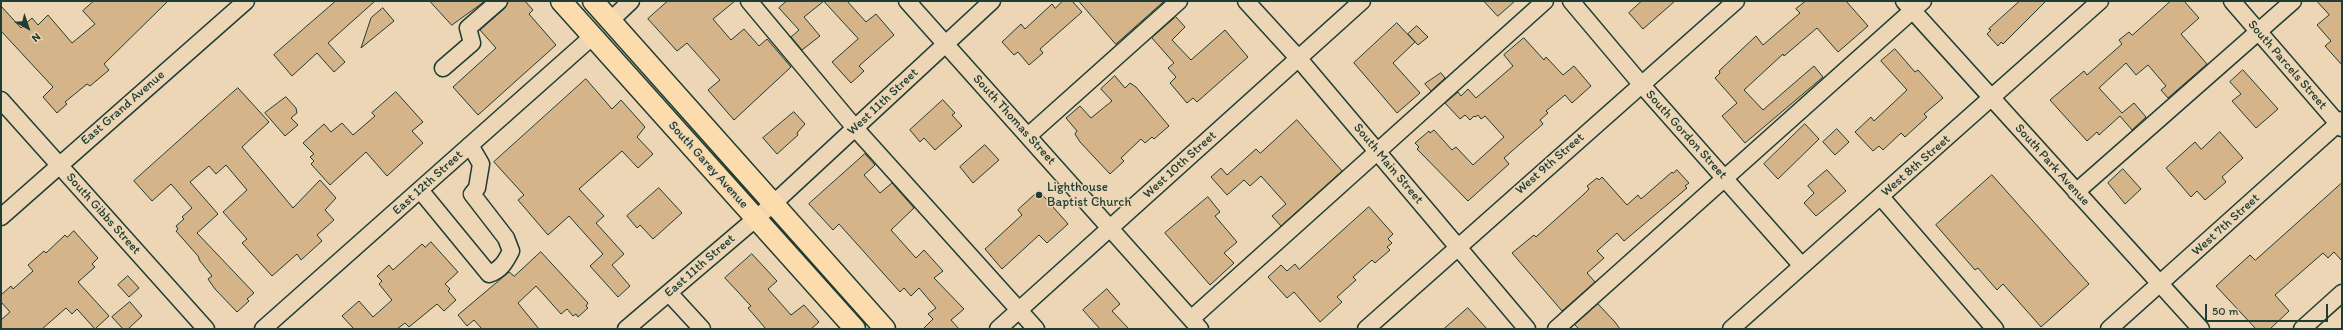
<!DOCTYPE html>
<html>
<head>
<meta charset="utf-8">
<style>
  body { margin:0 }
  #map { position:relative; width:2343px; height:330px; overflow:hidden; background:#ecd6b5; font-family:Itim,sans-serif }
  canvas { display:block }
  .frame { position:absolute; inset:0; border:2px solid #1f3d34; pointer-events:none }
  .north { position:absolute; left:8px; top:8px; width:40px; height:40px; -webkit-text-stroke:3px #ecd6b5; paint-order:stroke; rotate:140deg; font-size:11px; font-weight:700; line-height:16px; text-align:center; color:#1f3d34 }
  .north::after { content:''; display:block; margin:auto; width:14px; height:18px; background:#1f3d34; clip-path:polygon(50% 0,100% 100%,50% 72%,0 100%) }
  .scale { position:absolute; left:2205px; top:304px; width:123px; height:18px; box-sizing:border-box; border:2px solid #1f3d34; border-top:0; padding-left:5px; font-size:12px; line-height:14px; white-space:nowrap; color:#1f3d34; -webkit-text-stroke:3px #ecd6b5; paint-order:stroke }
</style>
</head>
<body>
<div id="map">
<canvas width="2343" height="330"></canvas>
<div class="frame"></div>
<div class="north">N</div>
<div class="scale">50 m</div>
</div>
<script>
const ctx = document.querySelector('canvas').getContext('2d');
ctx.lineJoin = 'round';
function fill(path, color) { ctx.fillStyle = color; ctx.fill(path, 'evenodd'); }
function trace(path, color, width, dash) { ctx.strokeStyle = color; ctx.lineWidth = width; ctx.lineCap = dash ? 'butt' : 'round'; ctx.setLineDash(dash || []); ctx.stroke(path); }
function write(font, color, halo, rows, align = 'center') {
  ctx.font = font + ' Itim,sans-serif'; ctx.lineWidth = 3; ctx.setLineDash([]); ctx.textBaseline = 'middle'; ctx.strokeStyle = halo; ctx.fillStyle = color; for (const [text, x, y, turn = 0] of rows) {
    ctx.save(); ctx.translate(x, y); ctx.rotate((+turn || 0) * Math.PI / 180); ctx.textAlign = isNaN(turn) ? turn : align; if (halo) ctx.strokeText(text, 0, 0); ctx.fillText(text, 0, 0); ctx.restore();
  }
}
const building = new Path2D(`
  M94 1H168L104 64 109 70 90 86 87 84 65 102 67 104 57 113 43 97 53 87 1 31V6L21 28 32 18 38 25 48 15 72 43 95 24 83 11Z
  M336 1H375L328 43 345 62 334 72 317 53 292 76 274 55Z
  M430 1H485L452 25Z
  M508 1H525L533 10 529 14 556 45 478 115 453 87 496 48 480 30 505 8Z
  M668 1H735L713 19 731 40 744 29 759 46 767 39 791 67 734 120 708 90 720 80 687 43 677 51 648 19Z
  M787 1H824L804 17 820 36 802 50 791 37 799 30 779 8Z
  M824 1H847L866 22 876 14 894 35 859 66 864 71 851 83 832 62 858 39Z
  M1063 1H1072L1082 12 1040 49 1043 53 1029 65 1018 52 1014 55 1002 42 1021 24 1025 29 1052 4 1055 8Z
  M1079 1H1162L1163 2 1116 44Z
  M1484 1H1515L1498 16Z
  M1642 1H1675L1643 29 1629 13Z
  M1806 1H1846L1868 26 1838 52 1817 28 1784 56 1783 54 1744 90 1763 110 1814 66 1823 77 1745 143 1722 116 1737 103 1715 78 1720 73 1719 71 1756 36 1763 45 1800 13 1796 9Z
  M2020 1H2046L2003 44 2001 42 1998 46 1987 34 1991 30 1989 29Z
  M2171 1H2184L2199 18 2181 34 2207 64 2168 98 2161 90 2166 86 2148 65 2136 75 2126 63 2099 88 2122 113 2134 103 2146 117 2132 130 2120 116 2099 135 2097 132 2087 141 2050 100 2084 71 2087 75 2122 44 2119 40 2129 32 2132 35Z
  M2317 1H2342V65L2325 46 2331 41 2317 25 2329 15Z
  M383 8 394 21 361 48 371 18Z
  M1176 17 1185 27 1172 40 1191 60 1225 30 1248 57 1197 102 1193 98 1187 103 1170 83 1176 77 1168 68 1174 63 1152 38Z
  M1397 23 1415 42 1393 63 1420 93 1397 113 1354 63Z
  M1417 26 1428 37 1418 45 1408 34Z
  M1524 38 1544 60 1546 57 1563 75 1574 66 1591 86 1572 103 1565 95 1546 111 1548 113 1540 120 1543 124 1504 158 1509 164 1468 201 1417 149 1419 147 1415 143 1429 131 1430 133 1434 130 1452 150 1456 147 1473 165 1504 137 1485 116 1481 119 1478 115 1475 117 1474 116 1470 120 1465 115 1460 119 1445 103 1458 92 1461 96 1468 89 1476 98 1513 66 1504 55Z
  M1895 49 1915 72 1918 70 1943 98 1924 114 1927 117 1905 137 1901 133 1883 150 1879 146 1873 151 1855 132 1871 117 1874 121 1907 90 1881 61Z
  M2243 70 2278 109 2256 128 2232 101 2241 94 2230 82Z
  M1441 73 1445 78 1431 91 1425 84Z
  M1115 76 1125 88 1130 83 1136 87 1169 126 1154 139 1152 137 1145 143 1141 139 1121 158 1124 161 1110 174 1080 142 1075 134 1077 131 1066 118 1080 106 1091 118 1112 101 1101 89Z
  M586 79 612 109 621 100 645 127 637 137 653 154 638 168 622 151 579 189 604 216 596 223 624 254 612 265 630 286 618 297 590 266 603 254 569 216 548 235 518 200 524 195 494 162Z
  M238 88 269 122 242 147 293 208 320 180 336 198 325 210 334 220 317 235 322 241 301 260 297 254 272 276 242 243 247 239 223 212 247 190 226 165 216 174 209 166 190 182 218 214 197 233 254 293 247 299 249 301 237 312 215 289 208 279 212 276 200 261 198 256 176 231 178 229 176 226 184 219 182 217 192 208 171 184 152 201 134 181Z
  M396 92 423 122 412 131 423 143 387 176 366 152 330 185 311 164 314 161 310 157 314 154 303 143 324 124 331 132 342 123 353 135 375 116 372 113Z
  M286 97 296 108 297 113 291 118 298 125 285 136 265 113Z
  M943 100 955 113 952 115 962 126 935 150 924 138 920 142 910 130Z
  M794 112 805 124 797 133 798 135 777 154 763 138Z
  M1297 120 1342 171 1281 226 1272 216 1286 204 1261 176 1250 186 1244 180 1227 195 1211 177 1221 168 1227 175 1256 149 1260 153Z
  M1805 124 1819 139 1778 179 1764 164Z
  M1837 129 1849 142 1835 155 1823 142Z
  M2220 132 2243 158 2222 177 2226 182 2205 200 2197 191 2191 197 2166 168 2195 142 2201 149Z
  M985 145 999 160 973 183 960 167Z
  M865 154 875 165 864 175 880 193 892 183 914 208 891 230 916 258 924 250 943 271 934 278 964 309 951 320 959 329H923L933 319 928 314 936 308 919 288 911 296 904 288 900 292 839 224 833 230 809 204Z
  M2123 169 2141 189 2125 204 2108 183Z
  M1677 170 1689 183 1685 186 1687 188 1624 241 1617 233 1597 251 1604 258 1587 273 1595 282 1562 311 1512 253 1534 235 1536 237 1583 195 1589 189 1587 186 1597 178 1599 180 1602 177 1627 205 1638 195 1641 199 1672 172 1673 173Z
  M1827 170 1846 191 1816 216 1804 203 1814 193 1808 186Z
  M1992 175 2089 284 2041 327 2003 284 1997 290 1978 268 1975 270 1936 225Z
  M2342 183V261L2334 252 2328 258 2323 253 2275 295 2289 311 2270 329H2256L2216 286 2250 255 2255 260Z
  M659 188 682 213 653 239 640 225 637 228 627 216Z
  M1039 191 1068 224 1047 243 1039 235 1002 269 985 249 1022 215 1018 210Z
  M1208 197 1220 212 1215 216 1237 242 1224 253 1234 263 1210 285 1165 233Z
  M1369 207 1393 234 1388 239 1392 243 1387 247 1390 250 1375 263 1372 260 1353 277 1356 280 1337 297 1342 302 1320 322 1294 292 1287 298 1268 277 1281 265 1287 271 1295 264 1299 269Z
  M74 231 98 258 92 264 95 267 78 282 109 316 95 329 77 309 72 314 66 308 42 329H1V320L10 312 1 302V295L11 286 13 289 33 271 28 265 44 251 46 253 65 235 67 237Z
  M431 242 458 272 445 284 450 289 448 291 456 300 444 311 437 304 409 327 405 323 397 329H354L342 316 359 301 373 317 392 300 379 284 382 281 377 276 389 265 393 270 422 244 425 247Z
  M541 252 588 303 586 306 588 308 578 317 576 314 573 316 567 309 561 314 536 286 518 303 539 329H482L474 320 467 326 458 315 509 272 514 276Z
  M752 254 777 281 768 289 791 315 804 305 819 322 811 329H766L748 308 751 306 725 278Z
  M128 276 139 288 129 297 118 285Z
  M1107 289 1120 304 1112 311 1129 329H1100L1083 310Z
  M130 302 142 316 128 329H123L112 317Z
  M1598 304 1615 322 1620 329H1579L1575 325Z
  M1468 308 1487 329H1444Z`);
const minor = new Path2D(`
  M749 1 855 128 1036 329
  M907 1 1200 329
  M1246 1 1299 59 1527 329
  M1571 1 1641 84 1802 266
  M1904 1 2201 329
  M2232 1 2342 128
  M610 21 631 1
  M443 68 472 43 468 28 499 1
  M1 100 206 329
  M1028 136 1179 1
  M420 190 489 274C501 270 506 261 511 251L506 238 472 194 477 188 481 164 470 145
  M2076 192 2293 1
  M1881 197 1995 329
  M1 217 246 1
  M669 293 702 329
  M1191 319 1545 1
  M263 329 593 36
  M626 329 774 203 992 1
  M998 329 1362 1
  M1366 329 1736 1
  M1556 329 1923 1
  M1731 329 2100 1
  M2109 329 2342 120
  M2302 329 2342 293`);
const major = new Path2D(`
  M561 1 855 329
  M593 1 885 329`);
const markers = [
  [1039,195,4,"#1f3d34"]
];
const streetNames = [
  ["South Parcels Street",2287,65,49],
  ["West 11th Street",883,102,-43],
  ["East Grand Avenue",123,108,-41],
  ["South Thomas Street",1014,120,48],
  ["South Gordon Street",1686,135,48],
  ["South Main Street",1388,164,50],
  ["West 9th Street",1550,164,-41],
  ["South Garey Avenue",708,165,48],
  ["West 10th Street",1180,165,-42],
  ["South Park Avenue",2052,165,48],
  ["West 8th Street",1916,166,-41],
  ["East 12th Street",428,183,-42],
  ["South Gibbs Street",103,214,48],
  ["West 7th Street",2226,225,-42],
  ["East 11th Street",700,266,-41]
];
const poiNames = [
  ["Lighthouse",1047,188],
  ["Baptist Church",1047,203]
];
fill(building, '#d6b489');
trace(building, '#1f3d34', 1);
trace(minor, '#1f3d34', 19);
trace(major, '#1f3d34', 23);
trace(minor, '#ecd6b5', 16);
trace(major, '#fcdcac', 20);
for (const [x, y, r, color] of markers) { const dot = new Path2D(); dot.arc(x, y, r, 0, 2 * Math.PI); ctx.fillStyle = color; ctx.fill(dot); trace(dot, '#ecd6b5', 1.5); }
write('13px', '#1f3d34', '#ecd6b5', streetNames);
write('13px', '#1f3d34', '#ecd6b5', poiNames, 'left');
</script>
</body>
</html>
